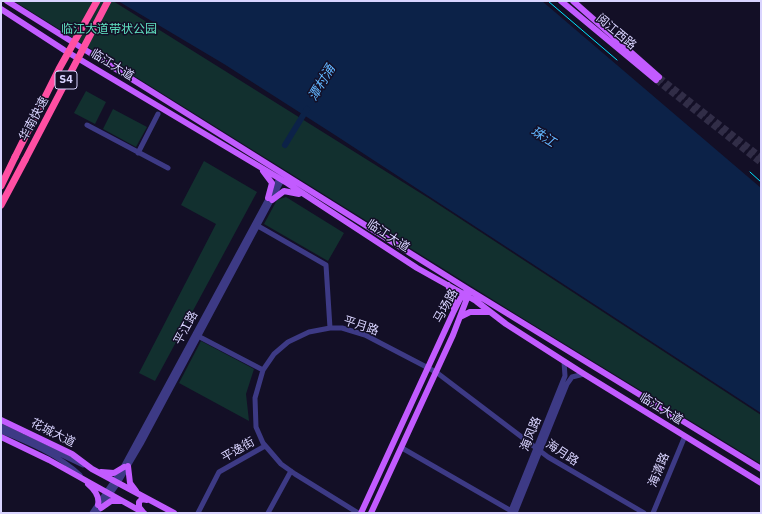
<!DOCTYPE html>
<html>
<head>
<meta charset="utf-8">
<style>
  body { margin:0 }
  #map { position:relative; width:762px; height:514px; overflow:hidden; background:#130f26; font-family:"IBM Plex Sans",sans-serif }
  canvas { display:block }
  .frame { position:absolute; inset:0; border:2px solid #d9d4ff; pointer-events:none }
</style>
</head>
<body>
<div id="map">
<canvas width="762" height="514"></canvas>
<div class="frame"></div>
</div>
<script>
const ctx = document.querySelector('canvas').getContext('2d');
ctx.lineJoin = 'round';
function fill(path, color) { ctx.fillStyle = color; ctx.fill(path, 'evenodd'); }
function trace(path, color, width, dash) { ctx.strokeStyle = color; ctx.lineWidth = width; ctx.lineCap = dash ? 'butt' : 'round'; ctx.setLineDash(dash || []); ctx.stroke(path); }
function write(font, color, halo, rows, align = 'center') {
  ctx.font = font + ' "IBM Plex Sans","Noto Sans SC",sans-serif'; ctx.lineWidth = 3; ctx.setLineDash([]); ctx.textBaseline = 'middle'; ctx.strokeStyle = halo; ctx.fillStyle = color; for (const [text, x, y, turn = 0] of rows) {
    ctx.save(); ctx.translate(x, y); ctx.rotate((+turn || 0) * Math.PI / 180); ctx.textAlign = isNaN(turn) ? turn : align; if (halo) ctx.strokeText(text, 0, 0); ctx.fillText(text, 0, 0); ctx.restore();
  }
}
const green = new Path2D(`
  M14 1H113L430 199 761 415V464L519 316Z
  M86 91 106 102 95 124 74 113Z
  M113 109 147 127 136 147 103 129Z
  M204 161 257 192 155 381 139 373 216 224 181 205Z
  M286 197 344 233 328 261 264 224 277 200Z
  M201 341 254 369 246 394 249 421 179 383Z`);
const water = new Path2D(`
  M118 1H542L761 188V413L335 135 224 64Z`);
const river = new Path2D(`
  M285 145 307 109`);
const majorTunnel = new Path2D(`
  M659 77 761 157
  M656 80 761 163`);
const minor = new Path2D(`
  M87 125 168 168
  M138 153 158 114
  M258 226 326 265 330 328
  M196 335 263 370
  M1 426 83 465
  M1 431C28 442 59 455 80 475
  M402 448 513 512
  M92 513 122 469 281 175
  M97 513 118 483 141 444 282 180
  M198 513 219 472 265 446
  M268 513 291 471
  M358 513 295 474 281 464 263 443 256 427 255 398 263 370 274 354 288 342 309 332 330 328H342L365 335 436 372 548 457 644 513
  M510 513 565 376 564 362
  M515 513 567 384 572 377 584 374
  M653 513 685 436`);
const major = new Path2D(`
  M7 1 469 290 761 469
  M561 1 656 80
  M573 1 659 77
  M1 9 64 50 287 183 417 268 476 301 506 324 584 374 761 483
  M263 171 272 183 268 198
  M272 200 284 191 299 194
  M448 285 453 299 454 309
  M460 317 470 312H489
  M1 420 72 454 92 469 174 513
  M1 437 49 460 144 513
  M128 466 130 483 136 491
  M101 472 114 473 124 467
  M88 484C94 489 100 496 98 505
  M101 508 111 501H122
  M143 512 139 507V502L142 499 147 500
  M361 513 453 313 460 299 466 292
  M371 513 453 335 469 293`);
const highway = new Path2D(`
  M1 186 15 157
  M1 205 25 160`);
const tram = new Path2D(`
  M548 1 617 60
  M750 172 761 182`);
const highwayBridge = new Path2D(`
  M15 157 59 69 97 1
  M25 160 108 1`);
const shields = [
  [66,80,22]
];
const shieldNames = [
  ["S4",66,80]
];
const parkNames = [
  ["临江大道带状公园",109,30]
];
const streetNames = [
  ["阅江西路",616,32,40],
  ["临江大道",112,65,31],
  ["华南快速",34,119,-62],
  ["临江大道",388,236,33],
  ["马场路",446,306,-61],
  ["平月路",361,326,18],
  ["平江路",186,328,-62],
  ["临江大道",661,409,31],
  ["花城大道",53,433,27],
  ["海风路",531,434,-68],
  ["平逸街",238,450,-30],
  ["海月路",562,453,33],
  ["海清路",659,470,-68]
];
const waterNames = [
  ["潭村涌",322,83,-59],
  ["珠江",543,137,32]
];
fill(green, '#12302f');
fill(water, '#0c2248');
trace(river, '#0c2248', 6);
trace(majorTunnel, '#312d47', 6, [6, 3]);
trace(minor, '#3d3a85', 5);
trace(major, '#c25bff', 6);
trace(highway, '#ff4fa3', 7);
trace(tram, '#00e5ff', 1);
trace(highwayBridge, '#ff4fa3', 7);
for (const [x, y, w] of shields) { const box = new Path2D(); box.roundRect(x - w / 2, y - 9, w, 18, 3); ctx.fillStyle = '#130f26'; ctx.fill(box); trace(box, '#d9d4ff', 1); }
write('bold 11px', '#d9d4ff', null, shieldNames);
write('12px', '#5fe0c0', '#130f26', parkNames);
write('12px', '#d9d4ff', '#130f26', streetNames);
write('italic 13px', '#62b6ff', '#130f26', waterNames);
</script>
</body>
</html>
